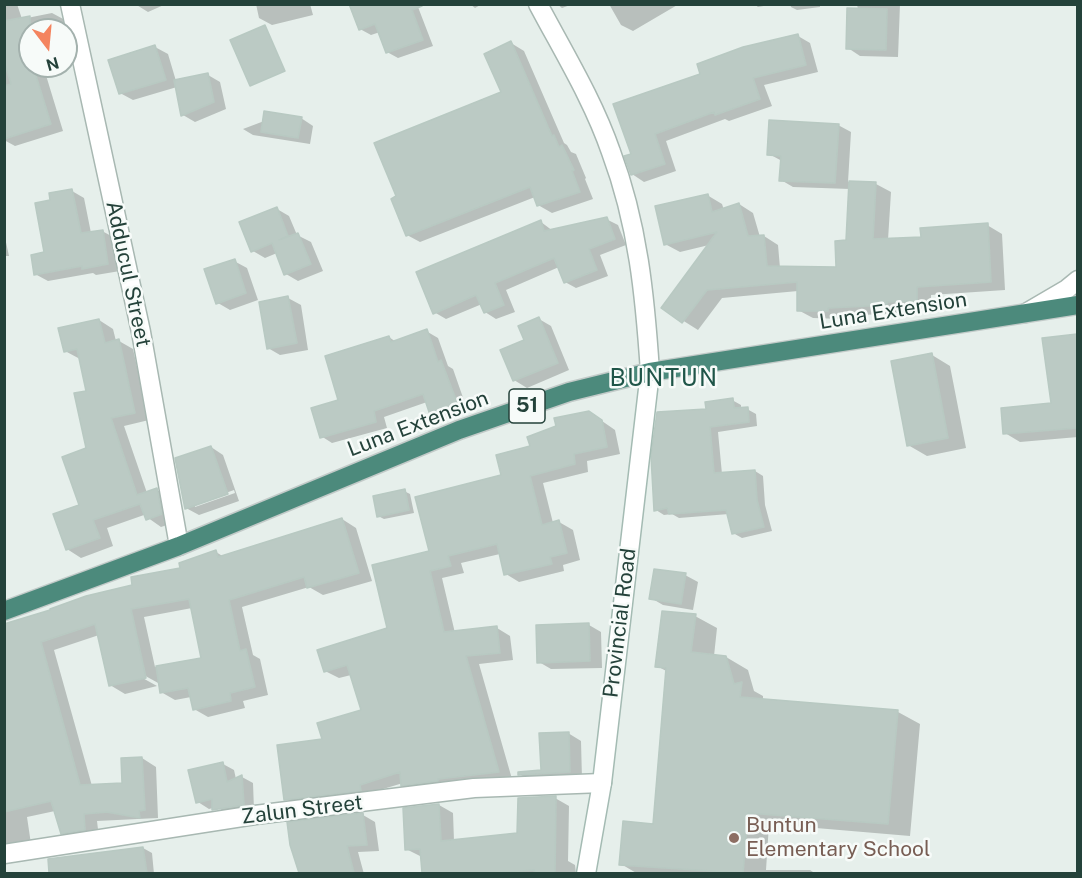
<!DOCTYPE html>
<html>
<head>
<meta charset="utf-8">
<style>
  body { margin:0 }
  #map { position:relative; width:1082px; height:878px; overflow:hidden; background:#e6efeb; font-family:"Public Sans",sans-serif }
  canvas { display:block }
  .frame { position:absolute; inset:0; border:6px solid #24423a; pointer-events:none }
  .north { position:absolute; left:18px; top:18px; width:60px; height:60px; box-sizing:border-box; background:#f7fbf9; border:2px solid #a3b1ad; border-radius:50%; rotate:164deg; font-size:16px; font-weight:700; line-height:24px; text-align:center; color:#24423a }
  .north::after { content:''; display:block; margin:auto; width:21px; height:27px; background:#f4845f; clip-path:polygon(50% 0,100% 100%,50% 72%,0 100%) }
</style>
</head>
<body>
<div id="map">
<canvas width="1082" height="878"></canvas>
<div class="frame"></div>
<div class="north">N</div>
</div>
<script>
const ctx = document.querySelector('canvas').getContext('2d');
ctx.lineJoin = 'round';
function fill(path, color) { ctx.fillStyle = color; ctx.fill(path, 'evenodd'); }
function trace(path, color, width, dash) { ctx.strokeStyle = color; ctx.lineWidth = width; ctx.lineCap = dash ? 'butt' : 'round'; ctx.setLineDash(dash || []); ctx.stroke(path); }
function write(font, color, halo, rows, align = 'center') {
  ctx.font = font + ' "Public Sans",sans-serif'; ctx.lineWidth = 5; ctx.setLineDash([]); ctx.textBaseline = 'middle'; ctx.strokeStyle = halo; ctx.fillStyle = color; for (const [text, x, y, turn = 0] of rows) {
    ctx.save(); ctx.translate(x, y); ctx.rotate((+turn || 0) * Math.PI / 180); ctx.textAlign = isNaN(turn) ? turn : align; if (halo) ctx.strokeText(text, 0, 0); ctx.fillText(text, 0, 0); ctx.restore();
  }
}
const shadow = new Path2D(`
  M4 4H17L22 19 52 13 65 20 68 39H66V30H30V66H59L60 68 45 72 63 131 15 146 4 140Z
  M135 4H166L148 12Z
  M256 4H310L313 15 272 25 259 18Z
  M351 4H423L418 7 433 46 398 58 387 52 380 32 371 35 360 29Z
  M470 4H482L475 8Z
  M557 4H573L562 8Z
  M609 4H679L633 31 621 25Z
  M754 4H775L758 7Z
  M790 4H820V7L797 10 791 7Z
  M857 4H900L898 57 860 56 848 48 858 10Z
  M798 36 810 43 818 72 764 85 772 106 729 121 725 119 666 141 676 171 644 182 632 174 633 155 702 75Z
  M511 43 524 51 564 143 567 145 571 152 576 154 586 178 585 179 593 199 552 213 538 205 535 197 420 242 407 235 503 93Z
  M155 47 168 54 176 81 208 75 220 82 226 109 195 122 183 115 177 87 133 100 120 93Z
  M280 115 301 118 313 126 310 144 253 135 243 129Z
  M838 125 851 132 848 182 876 184 891 192 888 240 922 238 987 225 1002 234 1005 290 931 295V309L901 310V313L843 316V319L813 318 798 310V291L722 298 698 330 663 308 709 245 680 252 665 244 707 195 722 204 724 210 739 204 753 213 760 237 764 236 778 245 780 268H838L847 242 850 189 793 187 781 180 782 161 769 154Z
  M72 191 84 198 91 233 102 231 115 238 120 271 96 275 93 273 48 281 35 274 46 254 52 201Z
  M277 209 289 216 297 235 311 242 323 271 298 281 286 274 277 253 265 258 253 251Z
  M606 219 618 225 626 245 600 255 608 276 576 288 565 282 559 267 506 290 515 312 496 319 485 312 482 304 446 319 434 312 541 222 553 231Z
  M4 233 9 256H4Z
  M234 261 247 268 258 300 230 310 218 303Z
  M288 298 301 305 308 350 280 355 268 348Z
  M539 319 551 326 569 370 527 388 514 380 526 341Z
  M99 320 113 329 116 341H119L133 349 149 420 124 426 147 493 157 490 171 498 176 522 161 527 144 515 107 528 113 546 81 558 67 549 81 506 88 449V392L80 359 65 351Z
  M426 331 438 338 448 366 453 369 468 412 443 420 431 414 427 402 384 417 387 428 332 443 321 436 339 401 389 337 396 342Z
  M1078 335V437L1020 442 1005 433 1053 405 1044 340Z
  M932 355 950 366 966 448 927 456 908 445Z
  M732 400 741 405V409H747L756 414 757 426 718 432 722 474 755 471 763 476 765 505 772 531 742 538 733 533 729 514 679 518 672 514 664 515 656 510 708 411Z
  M589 412 615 430 620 454 587 461 588 472 543 483 553 523 559 522 573 530 580 560 563 565 564 571 519 582 506 574 500 554 461 563 464 573 442 578 455 633 497 628 510 636 513 660 479 664 512 779 416 793 403 785V783L373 792 299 807 286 799 324 740 363 711 351 675 339 678 325 671 389 629 431 552 532 447Z
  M211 447 223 455 239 501 199 515 186 508ZM234 490 235 493 195 507V504Z
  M404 491 410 494 414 513 384 519 378 516Z
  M342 519 356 528 372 581 323 595 309 587 242 607 253 655 260 659 268 695 243 701 245 708 208 717 194 709 191 697 175 700 161 692 160 684 140 673 139 676 157 686 125 694 110 685 99 635 54 650 92 786 123 784 142 758 156 767 158 818 97 821 99 838 76 841 62 833 55 811 27 817 31 844 4 846V641L134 586 182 569 216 552 224 557ZM192 608 203 659 155 667 144 617Z
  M685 575 698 582 693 610 663 605 651 598Z
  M695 616 717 628 714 656 726 657 748 670 754 691 763 696V701L898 712 920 724 910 836 769 824 766 870H810L816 874H638L621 864 655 825 668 672 657 666Z
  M589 625 601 632 602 668 551 669 539 662Z
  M568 733 581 741 582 779 532 781 519 774 542 772Z
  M223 764 234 770 236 779 242 777 253 783 254 810 225 812 217 807 209 809 198 802Z
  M555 798 569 806 568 861 575 865 576 874H424L422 857 406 849 439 805 453 813 454 841 519 835Z
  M363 815 375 822 379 851 358 852 364 874H300L292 845Z
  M143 848 152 853 154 874H50L49 860Z`);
const building = new Path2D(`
  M349 4H421L422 6 412 10 423 40 386 53 375 24 359 30Z
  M847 8 887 9 886 50 846 49Z
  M30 16V66H33L51 124 4 139V86L11 84 4 61V21Z
  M265 25 285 71 250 86 230 40Z
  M798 34 806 65 753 78 760 99 715 115 714 112 655 134 665 164 631 175 624 156 631 154 613 104 700 74 697 64 743 47Z
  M511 41 552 136 554 135 559 147 562 145 574 170 572 171 580 192 537 206 530 187 406 236 391 199 396 196 374 143 501 92 484 54Z
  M155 45 166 80 119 94 108 60Z
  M208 73 214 102 181 116 174 80Z
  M264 111 302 117 298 138 261 132Z
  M769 120 839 124 835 183 779 181 781 156 767 155Z
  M849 181 876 182 873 239 921 237 920 228 988 223 991 282 917 287V301L887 302V305L828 308V311H797V282L707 290 682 323 661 308 717 232 664 245 655 206 708 194 712 212 739 203 748 236 764 235 767 266 836 267 835 241 846 240Z
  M72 189 81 233 103 230 108 264 82 269V266L34 275 31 255 44 252 35 203 50 200 49 193Z
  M277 207 288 236 279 240 298 233 311 264 284 275 272 243 251 252 239 222Z
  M607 217 615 239 589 249 597 270 564 283 554 258 495 283 504 305 484 313 476 295 433 314 416 272 541 220 544 231Z
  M235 259 246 293 216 304 204 269Z
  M288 296 297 343 267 349 259 302Z
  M539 317 558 363 513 381 500 350 524 340 518 326Z
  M99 319 105 343 119 339 135 413 111 418 137 495 157 488 162 514 146 520 140 504 93 520 100 538 66 550 53 514 79 505 62 457 86 448 74 393 86 391 77 349 64 352 58 328Z
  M427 329 438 362 441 360 458 405 430 415 423 394 374 411 376 422 320 438 311 408 338 400 325 356 389 336 391 342Z
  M1077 334V428L1003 434 1001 408 1051 403 1042 338Z
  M932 353 948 438 907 446 891 361Z
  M733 398 734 408 748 407 749 422 710 427 714 473 755 470 757 500 764 527 732 534 726 510 669 514 667 508 654 511 651 456 657 412 706 409 705 402Z
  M589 411 602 420 607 447 574 454 575 464 530 476 542 525 559 520 567 553 550 557 552 564 504 575 497 544 448 556 451 566 430 571 444 632 497 626 500 653 466 656 499 772 438 779V781L401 786 400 772 360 785 361 791 284 800 277 745 322 739 317 723 361 710 347 665 324 672 317 650 387 628 372 565 429 551 415 497 501 475 496 455 530 446 527 437 556 426 554 418Z
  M211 446 228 494 185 509 175 458Z
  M405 489 409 510 377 517 373 496Z
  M342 518 359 573 307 588 304 577 229 600 240 651 246 649 255 687 230 693 231 701 193 710 188 688 160 693 156 666 201 658 189 599 131 609 146 678 109 686 95 624 41 642 80 785 122 783 121 758 142 757 145 810 139 811 140 818 107 812 84 814 85 830 61 834 51 801 4 812V624L50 610V609L86 596 132 585 131 577 180 568 179 563 216 550 218 557Z
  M654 569 686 573 681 604 649 599Z
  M662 611 696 614 691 652 726 656 734 684 742 682 740 697 898 710 888 824 748 813 743 873 619 865 623 821 653 824 666 668 655 667Z
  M589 623 590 661 537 663 536 625Z
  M569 732 570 772 518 775V772L541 770 539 733Z
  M223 762 227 782 242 775 244 805 212 810V799L196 803 188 770Z
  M556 796 555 873H535L534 870 496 873H422L420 849 405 850 403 808 439 804 441 841 517 833 518 798Z
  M363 813 367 845 347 846 354 873H299L290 845 287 822Z
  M143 847 147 873H49L48 859Z`);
const minor = new Path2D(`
  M70 4 141 332 179 546
  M1026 313 1067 289 1078 280
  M4 854 255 815 474 788 602 783`);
const tertiary = new Path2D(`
  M538 4C564 53 593 100 611 152 638 224 645 296 650 372`);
const secondary = new Path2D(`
  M586 874 602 783 650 372`);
const trunk = new Path2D(`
  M4 611 179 546 459 430 569 392 650 372 1078 305`);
const markers = [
  [734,838,6,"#8d6e63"]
];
const shields = [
  [527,406,36]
];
const shieldNames = [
  ["51",527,406]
];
const streetNames = [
  ["Adducul Street",128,274,78],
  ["Luna Extension",893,311,-9],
  ["Luna Extension",418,424,-21],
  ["Provincial Road",620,623,-83],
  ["Zalun Street",302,810,-7]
];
const educationNames = [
  ["Buntun",746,826],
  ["Elementary School",746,850]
];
const quarterNames = [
  ["BUNTUN",664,379]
];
fill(shadow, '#0003');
fill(building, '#bbcac4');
trace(building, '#b8c9c2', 1.5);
trace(minor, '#a8b8b2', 21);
trace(tertiary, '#a8b8b2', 21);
trace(secondary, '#a4bbb3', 21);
trace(trunk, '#c2cac8', 21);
trace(minor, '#fff', 18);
trace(tertiary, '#fff', 18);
trace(secondary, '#fff', 18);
trace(trunk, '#4c8a7c', 18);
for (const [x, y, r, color] of markers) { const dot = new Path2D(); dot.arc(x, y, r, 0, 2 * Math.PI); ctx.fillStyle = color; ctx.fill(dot); trace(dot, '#f7fbf9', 2); }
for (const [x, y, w] of shields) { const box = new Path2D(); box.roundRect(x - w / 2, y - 17, w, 34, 4.5); ctx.fillStyle = '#f7fbf9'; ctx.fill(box); trace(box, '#24423a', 1.5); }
write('bold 20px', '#24423a', null, shieldNames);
write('21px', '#24423a', '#f7fbf9', streetNames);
write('21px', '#785e54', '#f7fbf9', educationNames, 'left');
ctx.letterSpacing = '1.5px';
write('24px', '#1f5548', '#f7fbf9', quarterNames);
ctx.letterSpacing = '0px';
</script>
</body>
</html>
